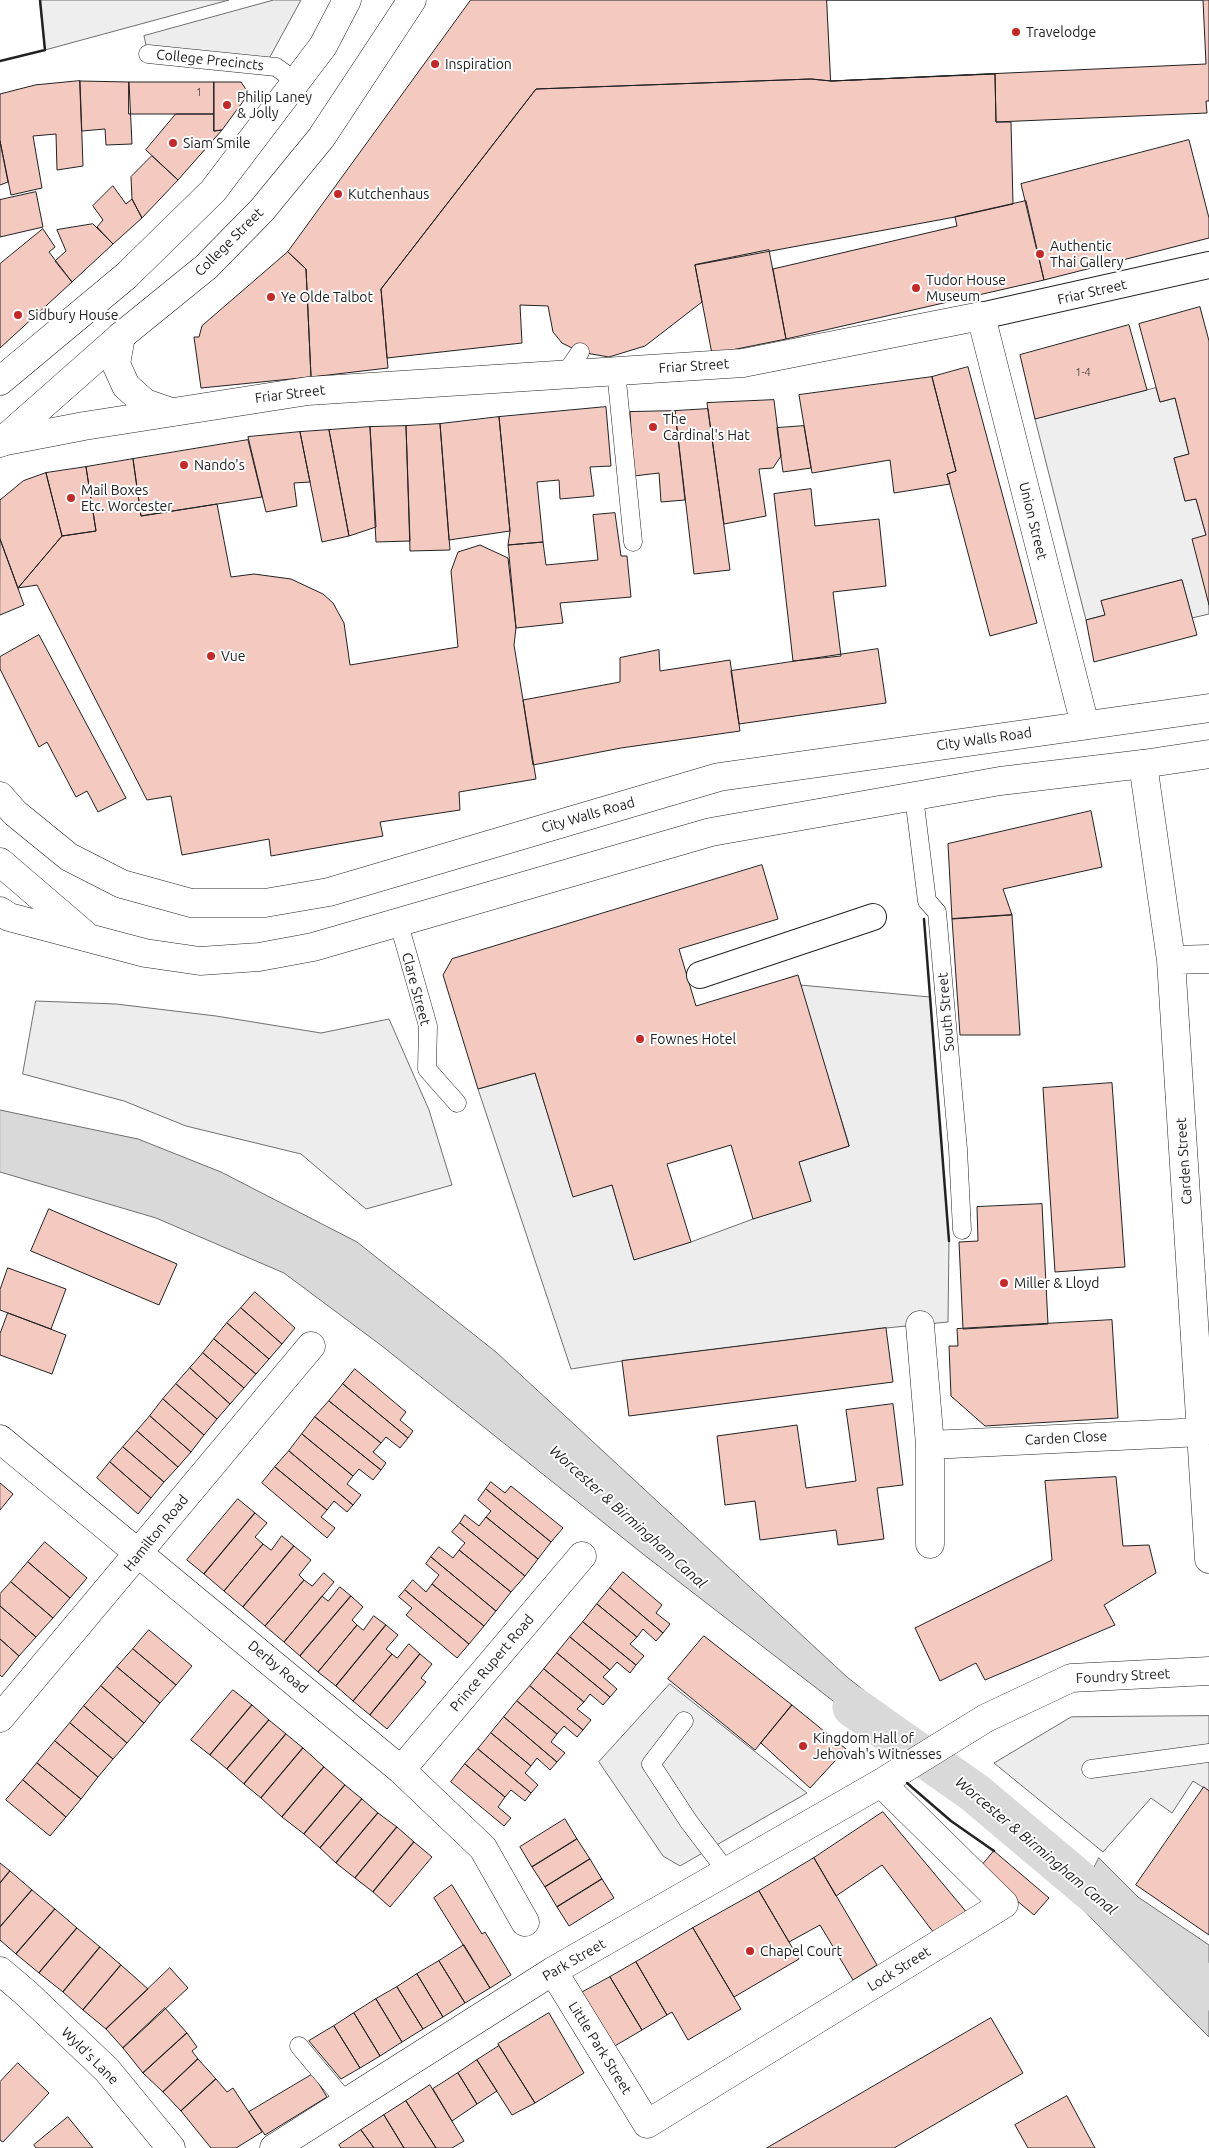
<!DOCTYPE html>
<html>
<head>
<meta charset="utf-8">
<style>
  body { margin:0 }
  canvas { display:block; background:#fff }
</style>
</head>
<body>
<canvas width="1209" height="2148"></canvas>
<script>
const ctx = document.querySelector('canvas').getContext('2d');
ctx.lineJoin = 'round';
function fill(path, color) { ctx.fillStyle = color; ctx.fill(path, 'evenodd'); }
function trace(path, color, width, dash) { ctx.strokeStyle = color; ctx.lineWidth = width; ctx.lineCap = dash ? 'butt' : 'round'; ctx.setLineDash(dash || []); ctx.stroke(path); }
function write(font, color, halo, rows, align = 'center') {
  ctx.font = font + ' Ubuntu,sans-serif'; ctx.lineWidth = 4; ctx.setLineDash([]); ctx.textBaseline = 'middle'; ctx.strokeStyle = halo; ctx.fillStyle = color; for (const [text, x, y, turn = 0] of rows) {
    ctx.save(); ctx.translate(x, y); ctx.rotate((+turn || 0) * Math.PI / 180); ctx.textAlign = isNaN(turn) ? turn : align; if (halo) ctx.strokeText(text, 0, 0); ctx.fillText(text, 0, 0); ctx.restore();
  }
}
const green = new Path2D(`
  M40 0H229L45 50Z
  M1156 388 1160 402 1175 398 1189 454 1174 458 1185 501 1196 499 1206 535 1209 614 1192 618 1182 580 1102 601 1105 615 1086 620 1035 419Z`);
const parking = new Path2D(`
  M274 0H301L265 66 148 54 144 36Z
  M800 985 930 997 949 1241 948 1322 886 1328 622 1361 571 1369 478 1089 535 1073 573 1196 612 1185 634 1259 691 1242 753 1219 799 1162 849 1146Z
  M36 1001 116 1004 216 1016 321 1033 389 1019 429 1110 452 1185 366 1209 301 1154 186 1126 124 1101 23 1074Z
  M670 1684 807 1793 680 1866 663 1856 599 1762Z
  M1209 1716V1791L1193 1781 1172 1813 1151 1798 1103 1852 994 1763 1071 1717Z`);
const water = new Path2D(`
  M0 1110 138 1139 221 1172 357 1242 496 1352 847 1677 915 1731 894 1742 859 1721 643 1554 382 1346 284 1273 156 1218 0 1172Z
  M1099 1858 1138 1897 1209 1945V2037L1076 1903Z`);
const canal = new Path2D(`
  M853 1707 975 1793 1209 1990`);
const building = new Path2D(`
  M471 0H1209V101H1206L1207 113 996 122 995 74 831 81 811 79 536 89 381 289 388 368 311 377 306 269 288 252Z
  M827 0H1203L1206 64 831 81Z
  M995 74 996 122H1011L1013 204 955 217 695 265 702 302 645 346 609 357 580 352 562 343 553 332 548 306 520 305 522 343 387 358 381 289 536 89 811 79 831 81Z
  M80 81 83 166 57 170 56 134 33 136 42 188 11 195 0 141V94L35 85Z
  M80 81 129 82 132 144 106 145 105 129 82 131Z
  M129 82H214V114H129Z
  M214 82H241L247 91V96L222 130 214 131Z
  M176 114H214V131L222 130 178 180 146 150Z
  M1189 140 1209 218V238L1044 280 1021 184Z
  M0 141 8 182 0 185Z
  M152 156 178 180 142 218 132 199 131 177Z
  M113 186 126 204 132 199 142 218 113 244 97 227 103 220 93 206Z
  M36 192 43 227 0 237V200Z
  M1026 201 1044 280 786 339 773 269 957 226 955 217Z
  M93 224 113 244 72 282 55 261 66 251 57 230Z
  M43 229 55 247 49 252 72 282 0 348V264Z
  M769 250 786 339 712 354 695 265Z
  M288 252 306 269 311 377 201 388 194 337H199L202 326Z
  M1200 307 1209 341V605L1192 539 1206 535 1196 499 1185 501 1174 458 1189 454 1175 398 1160 402 1139 324Z
  M1129 325 1147 390 1035 419 1020 355Z
  M968 367 1037 623 990 636 947 474 956 471 932 377Z
  M932 377 956 471 947 474 950 484 894 493 890 460 812 473 799 395Z
  M774 400 781 456 773 468 759 469 766 516 724 524 707 403Z
  M606 407 611 466 590 467 594 496 560 499 559 480 537 482 543 542 508 545 510 531 499 417Z
  M708 409 730 570 694 574 675 411Z
  M675 411 685 500 661 502 659 473 634 476 630 412Z
  M499 417 510 531 449 540 440 424Z
  M440 424 450 550 410 551 406 426Z
  M406 426 410 541 376 542 370 427Z
  M804 426 811 468 783 472 777 428Z
  M370 427 376 527 349 536 329 430Z
  M329 430 349 536 322 542 300 432Z
  M300 432 310 482 294 483 297 506 266 512 248 437Z
  M248 440 262 497 141 516 133 459Z
  M133 459 141 516 217 504 231 577 254 574 291 579 323 594 333 603 344 623 350 665 458 647 451 571 458 552 480 545 508 558 516 628 514 645 536 779 459 792 460 810 380 822 383 836 271 856 269 839 182 855 171 796 147 800 37 585 18 588 62 536 96 531 86 467Z
  M86 467 96 531 62 536 46 473Z
  M46 473 62 536 18 588 0 539V500L23 481Z
  M811 489 815 526 879 519 886 586 833 592 841 656 793 661 774 494Z
  M615 513 621 556H627L631 597 560 603 563 623 516 628 508 545 543 542 546 565 598 560 593 515Z
  M0 539 24 605 0 615Z
  M1182 580 1197 635 1094 662 1086 620 1105 615 1101 601Z
  M39 635 126 798 98 812 87 791 76 797 47 742 39 747 0 669V657Z
  M878 649 886 703 739 724 731 671Z
  M659 650 660 671 730 660 740 731 621 748 533 765 523 700 620 682V658Z
  M1091 811 1102 867 1003 889 1012 915 952 919 948 844Z
  M762 865 778 919 679 949 696 1006 798 975 849 1146 799 1162 811 1201 753 1219 731 1145 667 1164 691 1242 634 1260 612 1185 573 1197 535 1073 478 1089 443 975 452 959Z
  M1012 915 1020 1035H960L952 919Z
  M1112 1083 1125 1267 1055 1272 1043 1088Z
  M1042 1204 1048 1324 963 1329 959 1242 978 1241 977 1207Z
  M49 1209 177 1264 159 1305 31 1251Z
  M8 1268 66 1289 51 1329 0 1310V1290Z
  M255 1292 295 1328 282 1344 241 1308Z
  M241 1308 282 1344 269 1359 227 1323Z
  M8 1313 66 1335 52 1374 0 1355V1334Z
  M1112 1320 1118 1418 985 1426 951 1396 949 1346H958L957 1329Z
  M227 1323 269 1359 256 1374 214 1339Z
  M886 1328 893 1382 629 1416 622 1361Z
  M214 1339 256 1374 244 1388 203 1353Z
  M203 1353 244 1388 230 1404 190 1368Z
  M190 1368 230 1404 217 1419 176 1384Z
  M355 1369 406 1412 400 1420 413 1431 408 1438 343 1384Z
  M176 1384 217 1419 204 1435 163 1399Z
  M343 1384 408 1438 400 1448 386 1437 381 1443 329 1401Z
  M163 1399 204 1435 191 1452 150 1416Z
  M329 1401 381 1443 373 1452 386 1463 381 1470 315 1417Z
  M893 1404 903 1485 877 1488 884 1539 838 1545 836 1530 760 1540 755 1501 725 1505 717 1436 797 1425 806 1488 856 1481 846 1410Z
  M150 1416 191 1452 178 1467 137 1431Z
  M315 1417 381 1470 373 1480 359 1469 353 1476 302 1434Z
  M137 1431 178 1467 164 1482 123 1447Z
  M302 1434 353 1476 347 1484 361 1495 353 1505 289 1451Z
  M123 1447 164 1482 151 1498 110 1462Z
  M289 1451 353 1505 347 1512 334 1501 327 1510 275 1467Z
  M110 1462 151 1498 138 1514 97 1478Z
  M275 1467 327 1510 321 1517 335 1528 327 1538 262 1483Z
  M1116 1477 1123 1546 1149 1545 1156 1573 1104 1605 1115 1625 985 1680 976 1663 940 1681 915 1628 1052 1560 1045 1481Z
  M491 1482 505 1493 511 1486 563 1528 551 1542 486 1489Z
  M0 1483 13 1494 0 1510Z
  M486 1489 551 1542 538 1559 486 1517 491 1511 478 1500Z
  M238 1499 255 1513 204 1574 187 1560Z
  M255 1513 267 1523 255 1537 263 1544 224 1591 204 1574Z
  M465 1515 479 1526 486 1517 538 1559 525 1576 460 1523Z
  M460 1523 525 1576 511 1592 459 1550 465 1543 452 1532Z
  M282 1536 294 1546 243 1607 224 1591 263 1544 271 1550Z
  M45 1542 87 1578 70 1598 28 1562Z
  M294 1546 311 1560 299 1575 304 1580 265 1626 243 1607Z
  M439 1547 453 1558 459 1550 511 1592 496 1611 431 1557Z
  M431 1557 496 1611 484 1626 432 1584 439 1575 426 1564Z
  M28 1562 70 1598 53 1618 11 1582Z
  M623 1572 662 1605 656 1613 670 1624 663 1633 610 1588Z
  M324 1573 334 1582 284 1642 265 1626 304 1580 312 1586Z
  M413 1580 426 1592 432 1584 484 1626 469 1644 405 1590Z
  M11 1582 53 1618 36 1637 0 1606V1594Z
  M340 1587 351 1596 300 1656 284 1642 322 1596 328 1601Z
  M610 1588 663 1633 656 1641 643 1629 637 1637 597 1604Z
  M405 1590 469 1644 457 1658 406 1615 412 1608 399 1597Z
  M351 1596 363 1607 352 1620 357 1625 318 1672 300 1656Z
  M597 1604 637 1637 630 1644 644 1656 636 1665 583 1622Z
  M0 1606 36 1637 19 1656 0 1639Z
  M374 1616 386 1625 336 1686 318 1672 357 1625 363 1630Z
  M583 1622 636 1665 630 1673 617 1662 610 1670 570 1637Z
  M386 1625 398 1635 386 1649 392 1654 353 1701 336 1686Z
  M149 1630 192 1666 176 1685 133 1649Z
  M704 1636 792 1705 755 1750 668 1679Z
  M570 1637 610 1670 603 1677 617 1689 610 1697 557 1653Z
  M0 1639 19 1656 2 1677 0 1675Z
  M409 1644 420 1654 370 1715 353 1701 392 1654 397 1658Z
  M133 1649 176 1685 160 1703 117 1667Z
  M557 1653 610 1697 603 1705 590 1694 584 1702 544 1669Z
  M420 1654 432 1664 421 1678 426 1682 387 1729 370 1715Z
  M117 1667 160 1703 144 1723 101 1686Z
  M544 1669 584 1702 577 1709 591 1720 583 1730 530 1686Z
  M101 1686 144 1723 127 1743 84 1706Z
  M530 1686 583 1730 577 1737 564 1726 557 1734 517 1701Z
  M233 1690 252 1705 210 1755 191 1740Z
  M517 1701 557 1734 551 1742 565 1753 557 1762 504 1717Z
  M252 1705 269 1720 227 1769 210 1755Z
  M792 1705 846 1749 810 1788 761 1743Z
  M84 1706 127 1743 113 1759 70 1723Z
  M504 1717 557 1762 550 1770 537 1758 531 1766 491 1733Z
  M269 1720 286 1734 244 1784 227 1769Z
  M70 1723 113 1759 98 1777 55 1741Z
  M491 1733 531 1766 525 1773 538 1785 531 1793 478 1749Z
  M286 1734 303 1748 261 1798 244 1784Z
  M55 1741 98 1777 81 1799 37 1763Z
  M303 1748 324 1767 282 1817 261 1798Z
  M478 1749 531 1793 525 1801 511 1790 505 1797 465 1764Z
  M37 1763 81 1799 66 1817 23 1780Z
  M465 1764 505 1797 498 1807 511 1818 504 1826 451 1782Z
  M324 1767 345 1785 304 1834 282 1817Z
  M23 1780 66 1817 50 1836 6 1800Z
  M345 1785 362 1799 320 1848 304 1834Z
  M1204 1787 1209 1791V1935L1136 1885Z
  M362 1799 378 1813 336 1863 320 1848Z
  M883 1812 968 1914 937 1937 882 1865 836 1896 814 1858Z
  M378 1813 397 1827 355 1878 336 1863Z
  M565 1819 577 1839 532 1867 520 1847Z
  M397 1827 414 1842 373 1892 355 1878Z
  M577 1839 590 1859 545 1887 532 1867Z
  M414 1842 432 1857 390 1907 373 1892Z
  M994 1851 1049 1898 1034 1915 979 1869Z
  M814 1858 877 1965 853 1980 820 1925 789 1942 759 1891Z
  M590 1859 602 1879 557 1907 545 1887Z
  M0 1863 10 1871 0 1883Z
  M10 1871 32 1890 0 1927V1883Z
  M602 1879 614 1898 569 1926 557 1907Z
  M452 1885 482 1934 485 1932 511 1975 490 1988 434 1898Z
  M32 1890 55 1909 16 1954 0 1940V1927Z
  M759 1891 799 1959 734 1997 693 1928Z
  M55 1909 77 1928 39 1973 16 1954Z
  M77 1928 100 1947 63 1992 39 1973Z
  M693 1928 741 2009 688 2040 672 2012 667 2015 636 1962Z
  M464 1945 490 1988 465 2003 439 1961Z
  M100 1947 121 1965 83 2010 63 1992Z
  M439 1961 465 2003 443 2017 417 1974Z
  M636 1962 667 2015 642 2030 610 1977Z
  M121 1965 148 1989 106 2029 83 2010Z
  M170 1968 188 1988 123 2048 106 2029Z
  M417 1974 443 2017 423 2029 397 1987Z
  M610 1977 642 2030 613 2047 581 1993Z
  M397 1987 423 2029 402 2042 376 1999Z
  M376 1999 402 2042 380 2056 354 2013Z
  M165 2008 187 2033 143 2073 123 2048Z
  M354 2013 380 2056 360 2068 334 2026Z
  M549 2013 584 2073 535 2103 498 2044Z
  M991 2018 1023 2073 894 2148H767Z
  M334 2026 360 2068 341 2079 309 2041Z
  M187 2033 197 2047 192 2051 198 2059 163 2092 143 2073Z
  M499 2046 535 2103 512 2115 477 2060Z
  M198 2059 216 2079 181 2111 163 2092Z
  M477 2060 497 2091 477 2104 458 2073Z
  M18 2063 49 2093 3 2142 0 2140V2082Z
  M458 2073 477 2104 452 2121 433 2089Z
  M313 2074 327 2097 265 2135 249 2112Z
  M216 2079 227 2092 233 2088 262 2132 236 2148H211L181 2111Z
  M430 2085 464 2141 452 2148H436L406 2101Z
  M1067 2096 1095 2148H1028L1015 2125Z
  M406 2101 436 2148H404L384 2115Z
  M384 2115 404 2148H374L361 2130Z
  M68 2117 93 2148H36L34 2145Z
  M361 2130 374 2148H341L339 2145Z`);
const service = new Path2D(`
  M148 54 276 67 297 82
  M616 371 633 542
  M565 374 580 352
  M914 797 927 901 937 912 958 1149 962 1230
  M399 924 428 1026 427 1069 457 1103
  M684 1721 651 1764 689 1822 727 1872
  M1091 1769 1209 1753
  M299 2046 346 2102`);
const pedestrian = new Path2D(`
  M981 316 1209 265
  M700 975 873 917`);
const minor = new Path2D(`
  M121 336 116 364 126 386 145 403 171 412
  M1 442 84 426 308 391 743 363 981 316 1085 725
  M1143 764 1171 960 1209 1559
  M1171 960 1209 959
  M920 1325 930 1445V1544
  M0 1439 401 1770 483 1848 525 1922
  M930 1445 1202 1432
  M0 1718 311 1346
  M401 1770 582 1556
  M553 1971 647 2124 1004 1904 881 1783
  M274 2148 553 1971 881 1783 986 1718 1071 1678 1209 1671`);
const tertiary = new Path2D(`
  M0 1971 26 1993 107 2070 171 2148`);
const primary = new Path2D(`
  M0 381 126 276 213 191 323 46 347 0
  M0 443 121 336 206 267 262 210 321 138 412 0
  M0 796 15 813 69 857 122 884 191 903H265L329 892 719 777 1209 708
  M0 862 84 934
  M0 911 9 917 145 953 200 961 259 957 313 947 711 832 1000 781 1143 764 1209 754`);
const wall = new Path2D(`
  M0 61 45 50 40 0
  M924 919 949 1241
  M907 1783 951 1821 994 1851`);
const markers = [
  [1016,32,5,"#c62828"],
  [435,64,5,"#c62828"],
  [227,105,5,"#c62828"],
  [173,143,5,"#c62828"],
  [338,194,5,"#c62828"],
  [1040,254,5,"#c62828"],
  [916,288,5,"#c62828"],
  [271,297,5,"#c62828"],
  [18,315,5,"#c62828"],
  [653,427,5,"#c62828"],
  [184,465,5,"#c62828"],
  [71,498,5,"#c62828"],
  [211,656,5,"#c62828"],
  [640,1039,5,"#c62828"],
  [1004,1283,5,"#c62828"],
  [803,1746,5,"#c62828"],
  [750,1951,5,"#c62828"]
];
const numberNames = [
  ["1",199,92],
  ["1-4",1083,372]
];
const poiNames = [
  ["Travelodge",1026,32],
  ["Inspiration",445,64],
  ["Philip Laney",237,97],
  ["& Jolly",237,113],
  ["Siam Smile",183,143],
  ["Kutchenhaus",348,194],
  ["Authentic",1050,246],
  ["Thai Gallery",1050,262],
  ["Tudor House",926,280],
  ["Museum",926,296],
  ["Ye Olde Talbot",281,297],
  ["Sidbury House",28,315],
  ["The",663,419],
  ["Cardinal's Hat",663,435],
  ["Nando's",194,465],
  ["Mail Boxes",81,490],
  ["Etc. Worcester",81,506],
  ["Vue",221,656],
  ["Fownes Hotel",650,1039],
  ["Miller & Lloyd",1014,1283],
  ["Kingdom Hall of",813,1738],
  ["Jehovah's Witnesses",813,1754],
  ["Chapel Court",760,1951]
];
const streetNames = [
  ["College Precincts",210,60,6],
  ["College Street",229,242,-45],
  ["Friar Street",1092,292,-13],
  ["Friar Street",694,366,-4],
  ["Friar Street",290,394,-7],
  ["Union Street",1033,521,76],
  ["City Walls Road",984,739,-8],
  ["City Walls Road",588,815,-16],
  ["Clare Street",416,989,75],
  ["South Street",946,1012,-95],
  ["Carden Street",1184,1161,-94],
  ["Carden Close",1066,1438,-3],
  ["Hamilton Road",156,1533,-51],
  ["Prince Rupert Road",492,1663,-50],
  ["Derby Road",278,1667,40],
  ["Foundry Street",1123,1676,-3],
  ["Park Street",574,1960,-30],
  ["Lock Street",899,1969,-32],
  ["Little Park Street",600,2048,58],
  ["Wyld's Lane",90,2056,45]
];
const waterNames = [
  ["Worcester & Birmingham Canal",628,1517,42],
  ["Worcester & Birmingham Canal",1036,1846,40]
];
fill(green, '#eee');
trace(green, '#6f6f6f', 1);
fill(parking, '#ededed');
trace(parking, '#6f6f6f', 1);
fill(water, '#d9d9d9');
trace(water, '#6f6f6f', 1);
trace(canal, '#d9d9d9', 41);
fill(building, '#f3c9c0');
trace(building, '#222', 1);
trace(service, '#222', 19);
trace(pedestrian, '#222', 28);
trace(minor, '#222', 29);
trace(tertiary, '#222', 29);
trace(primary, '#222', 29);
trace(service, '#fff', 18);
trace(pedestrian, '#fff', 26);
trace(minor, '#fff', 28);
trace(tertiary, '#fff', 28);
trace(primary, '#fff', 28);
trace(wall, '#222', 2.5);
for (const [x, y, r, color] of markers) { const dot = new Path2D(); dot.arc(x, y, r, 0, 2 * Math.PI); ctx.fillStyle = color; ctx.fill(dot); trace(dot, '#fff', 2); }
write('11px', '#564c4a', null, numberNames);
write('14px', '#222', '#fff', poiNames, 'left');
write('14px', '#222', '#fff', streetNames);
write('italic 15px', '#222', '#fff', waterNames);
</script>
</body>
</html>
